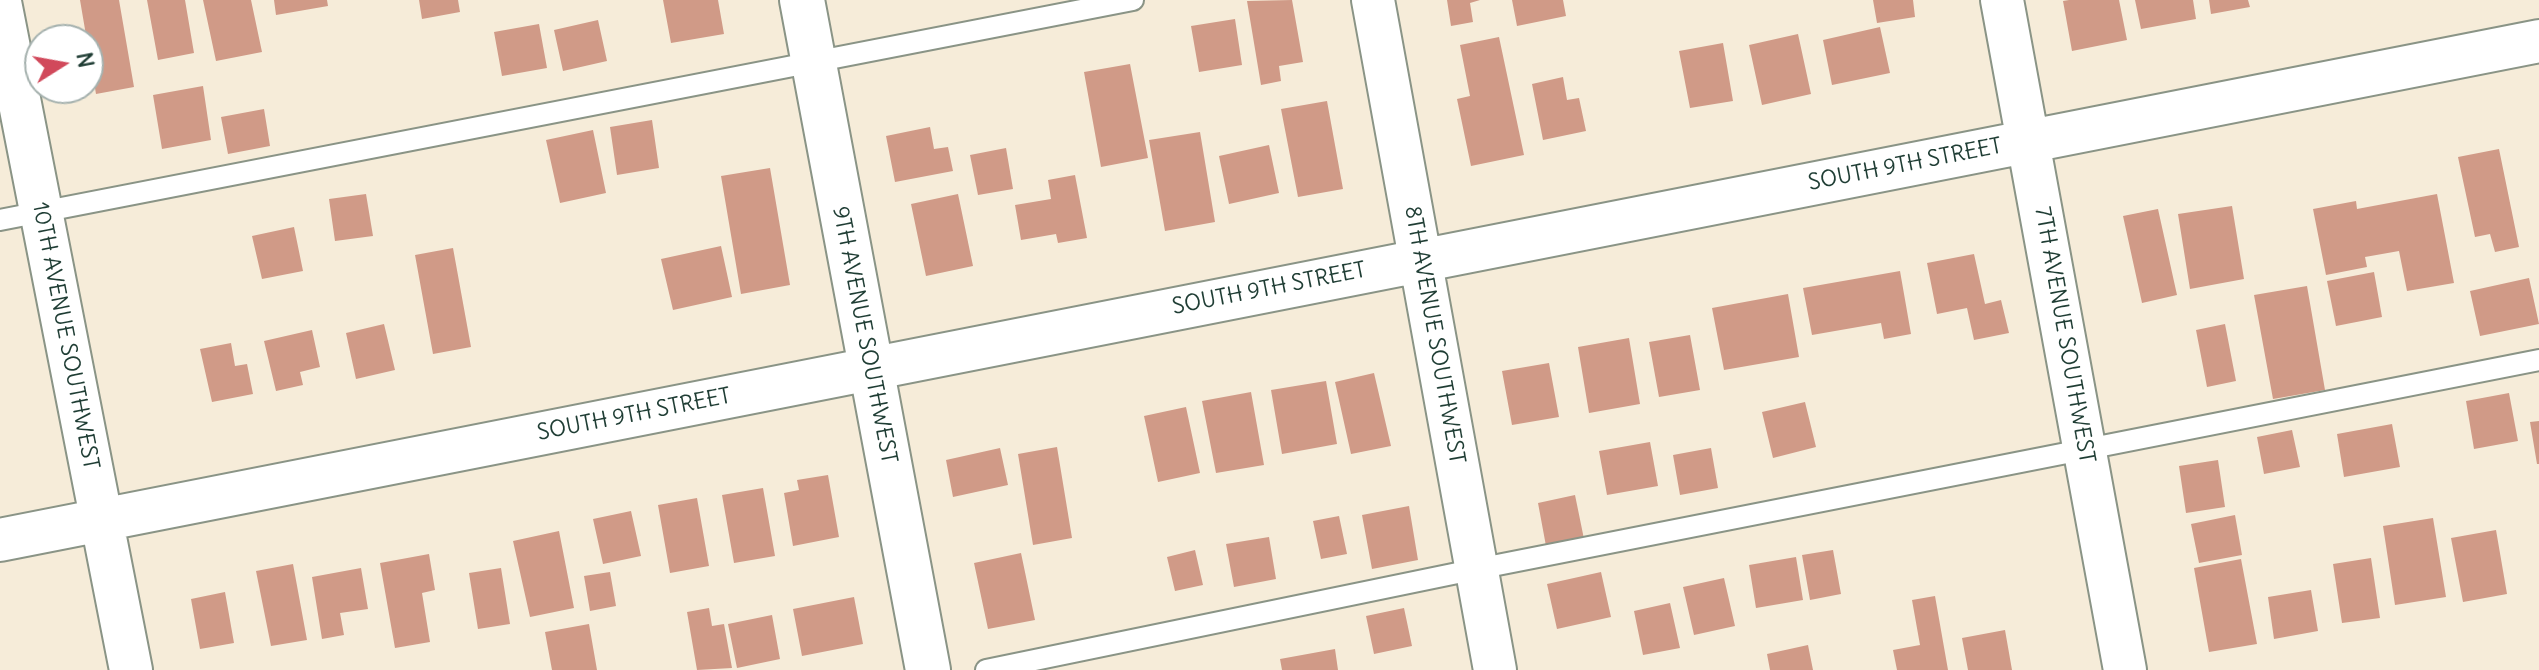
<!DOCTYPE html>
<html>
<head>
<meta charset="utf-8">
<style>
  body { margin:0 }
  #map { position:relative; width:2539px; height:670px; overflow:hidden; background:#f6ecd9; font-family:Delius,sans-serif }
  canvas { display:block }
  .north { position:absolute; left:24px; top:24px; width:80px; height:80px; box-sizing:border-box; background:#fff; border:2px solid #a5b1ae; border-radius:50%; rotate:79deg; font-size:22px; font-weight:700; line-height:32px; text-align:center; color:#1f3d34 }
  .north::after { content:''; display:block; margin:auto; width:28px; height:36px; background:#d1495b; clip-path:polygon(50% 0,100% 100%,50% 72%,0 100%) }
</style>
</head>
<body>
<div id="map">
<canvas width="2539" height="670"></canvas>
<div class="north">N</div>
</div>
<script>
const ctx = document.querySelector('canvas').getContext('2d');
ctx.lineJoin = 'round';
function fill(path, color) { ctx.fillStyle = color; ctx.fill(path, 'evenodd'); }
function trace(path, color, width, dash) { ctx.strokeStyle = color; ctx.lineWidth = width; ctx.lineCap = dash ? 'butt' : 'round'; ctx.setLineDash(dash || []); ctx.stroke(path); }
function write(font, color, halo, rows, align = 'center') {
  ctx.font = font + ' Delius,sans-serif'; ctx.lineWidth = 7; ctx.setLineDash([]); ctx.textBaseline = 'middle'; ctx.strokeStyle = halo; ctx.fillStyle = color; for (const [text, x, y, turn = 0] of rows) {
    ctx.save(); ctx.translate(x, y); ctx.rotate((+turn || 0) * Math.PI / 180); ctx.textAlign = isNaN(turn) ? turn : align; if (halo) ctx.strokeText(text, 0, 0); ctx.fillText(text, 0, 0); ctx.restore();
  }
}
const building = new Path2D(`
  M80 0H119L134 87 96 94Z
  M147 0H185L194 53 158 60Z
  M203 0H251L262 52 216 61Z
  M274 0H327L328 6 276 15Z
  M419 0H458L460 12 422 19Z
  M663 0H718L724 34 671 43Z
  M1292 0 1303 62 1279 66 1281 81 1261 85 1247 1Z
  M1447 0H1480L1470 3 1473 22 1451 26Z
  M1512 0H1563L1566 16 1517 26Z
  M1873 0H1913L1915 17 1877 23Z
  M2069 0H2119L2127 40 2072 51 2063 1Z
  M2135 0H2193L2196 19 2141 29Z
  M2209 0H2248L2250 7 2211 14Z
  M1235 19 1242 65 1199 72 1191 26Z
  M598 20 607 61 563 71 554 30Z
  M539 24 547 68 502 76 494 32Z
  M1880 27 1890 73 1832 85 1823 40Z
  M1798 34 1811 94 1762 105 1749 45Z
  M1499 37 1524 155 1471 166 1457 99 1470 96 1460 45Z
  M1723 43 1733 101 1690 108 1679 51Z
  M1130 64 1148 158 1101 167 1084 72Z
  M1563 77 1567 100 1579 98 1586 131 1543 140 1532 84Z
  M203 86 211 140 162 149 153 95Z
  M1327 101 1343 189 1298 197 1281 109Z
  M264 109 270 146 228 154 221 117Z
  M652 120 659 168 617 175 610 127Z
  M930 127 934 149 948 147 953 171 895 182 886 136Z
  M593 130 606 193 560 203 546 140Z
  M1200 132 1215 222 1165 231 1149 140Z
  M1269 145 1279 193 1229 204 1219 156Z
  M1006 148 1013 189 978 195 970 155Z
  M2499 149 2519 247 2495 252 2490 234 2475 237 2458 157Z
  M770 168 790 285 741 294 721 176Z
  M1075 175 1087 238 1058 243 1056 234 1021 240 1015 205 1051 199 1048 180Z
  M366 194 373 236 335 241 329 199Z
  M958 194 973 266 926 276 911 204Z
  M2437 194 2454 283 2407 291 2399 251 2365 257 2367 267 2326 275 2313 209 2356 201 2357 209Z
  M2232 206 2244 279 2190 289 2178 214Z
  M2158 209 2177 295 2142 303 2123 216Z
  M294 227 303 271 262 279 252 236Z
  M721 246 732 297 673 310 661 259Z
  M453 248 471 347 433 354 415 255Z
  M1974 254 1985 304 2001 300 2009 333 1974 340 1967 308 1937 314 1927 263Z
  M1900 271 1911 334 1884 339 1881 323 1812 335 1803 288Z
  M2374 272 2382 317 2336 326 2327 281Z
  M2529 278 2539 324 2480 336 2470 291Z
  M2307 286 2325 390 2273 399 2254 295Z
  M1788 294 1799 357 1724 370 1712 308Z
  M384 324 395 370 356 379 346 333Z
  M2225 324 2236 381 2207 387 2196 330Z
  M312 330 320 367 300 372 303 385 276 391 264 341Z
  M1690 335 1700 390 1659 397 1649 342Z
  M1629 338 1640 404 1589 413 1578 347Z
  M231 343 235 366 247 364 253 394 212 402 200 349Z
  M1549 363 1559 417 1512 425 1502 371Z
  M1374 373 1391 446 1351 454 1335 382Z
  M1326 381 1337 444 1282 454 1271 390Z
  M1251 392 1264 465 1216 473 1202 401Z
  M2509 393 2518 441 2474 449 2466 401Z
  M1805 402 1816 447 1773 458 1762 412Z
  M1186 407 1200 473 1158 482 1144 416Z
  M2539 421V464H2537L2530 422Z
  M2392 424 2400 467 2344 477 2337 434Z
  M2292 430 2300 467 2264 474 2257 437Z
  M1650 442 1658 486 1607 495 1599 451Z
  M1057 447 1072 538 1033 545 1018 454Z
  M1000 448 1008 485 953 497 946 460Z
  M1711 448 1718 488 1680 495 1673 455Z
  M2218 460 2225 507 2186 513 2179 466Z
  M828 475 839 537 793 546 784 493 799 490 797 480Z
  M763 488 775 556 734 563 722 495Z
  M1575 495 1584 539 1546 546 1538 503Z
  M697 498 709 566 670 573 658 505Z
  M1409 506 1418 560 1372 569 1362 515Z
  M631 511 641 556 603 564 593 519Z
  M2235 515 2242 555 2199 563 2191 524Z
  M1339 516 1347 554 1321 559 1313 521Z
  M2433 518 2446 597 2395 605 2383 526Z
  M2496 530 2507 594 2463 602 2451 538Z
  M559 531 574 608 530 617 513 541Z
  M1269 537 1276 579 1234 587 1226 544Z
  M1195 550 1203 585 1175 591 1167 557Z
  M1833 550 1841 594 1810 600 1802 555Z
  M1021 553 1035 620 988 629 974 563Z
  M429 554 435 590 422 593 430 642 395 648 380 563Z
  M1796 557 1803 600 1756 608 1749 565Z
  M2371 558 2380 618 2342 623 2333 564Z
  M2241 559 2257 644 2209 652 2194 568Z
  M293 564 307 640 271 646 256 571Z
  M361 568 368 609 340 613 344 635 322 639 312 577Z
  M501 568 510 624 478 629 469 573Z
  M610 572 616 606 590 611 584 576Z
  M1601 572 1611 617 1557 629 1547 584Z
  M1724 578 1735 626 1694 635 1683 587Z
  M2311 590 2318 631 2274 639 2268 597Z
  M225 592 234 643 200 649 191 599Z
  M1935 596 1948 670H1897L1893 650 1920 645 1912 600Z
  M854 597 863 644 802 656 793 609Z
  M1670 603 1680 648 1643 655 1634 611Z
  M709 608 712 626 724 624 732 668 697 670 687 612Z
  M1404 608 1412 646 1374 654 1366 616Z
  M772 615 780 659 737 668 728 624Z
  M589 624 597 670H552L545 632Z
  M2005 630 2012 670H1968L1962 638Z
  M1808 645 1813 670H1770L1767 654Z
  M1335 649 1338 670H1282L1280 659Z`);
const lane = new Path2D(`
  M0 220 1133 0
  M986 670 1477 569 2539 360`);
const street = new Path2D(`
  M1373 0 1495 670
  M2002 0 2125 670
  M0 2 131 670
  M0 540 2539 41`);
const secondary = new Path2D(`
  M802 0 928 670`);
const streetNames = [
  ["SOUTH 9TH STREET",1905,165,-11],
  ["SOUTH 9TH STREET",1269,289,-11],
  ["9TH AVENUE SOUTHWEST",864,335,79],
  ["8TH AVENUE SOUTHWEST",1434,335,80],
  ["7TH AVENUE SOUTHWEST",2064,335,80],
  ["10TH AVENUE SOUTHWEST",65,336,79],
  ["SOUTH 9TH STREET",634,415,-11]
];
fill(building, '#d09a87');
trace(lane, '#8a9486', 24);
trace(street, '#8a9486', 46);
trace(secondary, '#8a9486', 48);
trace(lane, '#fff', 20);
trace(street, '#fff', 42);
trace(secondary, '#fff', 44);
write('22px', '#1f3d34', '#fff', streetNames);
</script>
</body>
</html>
